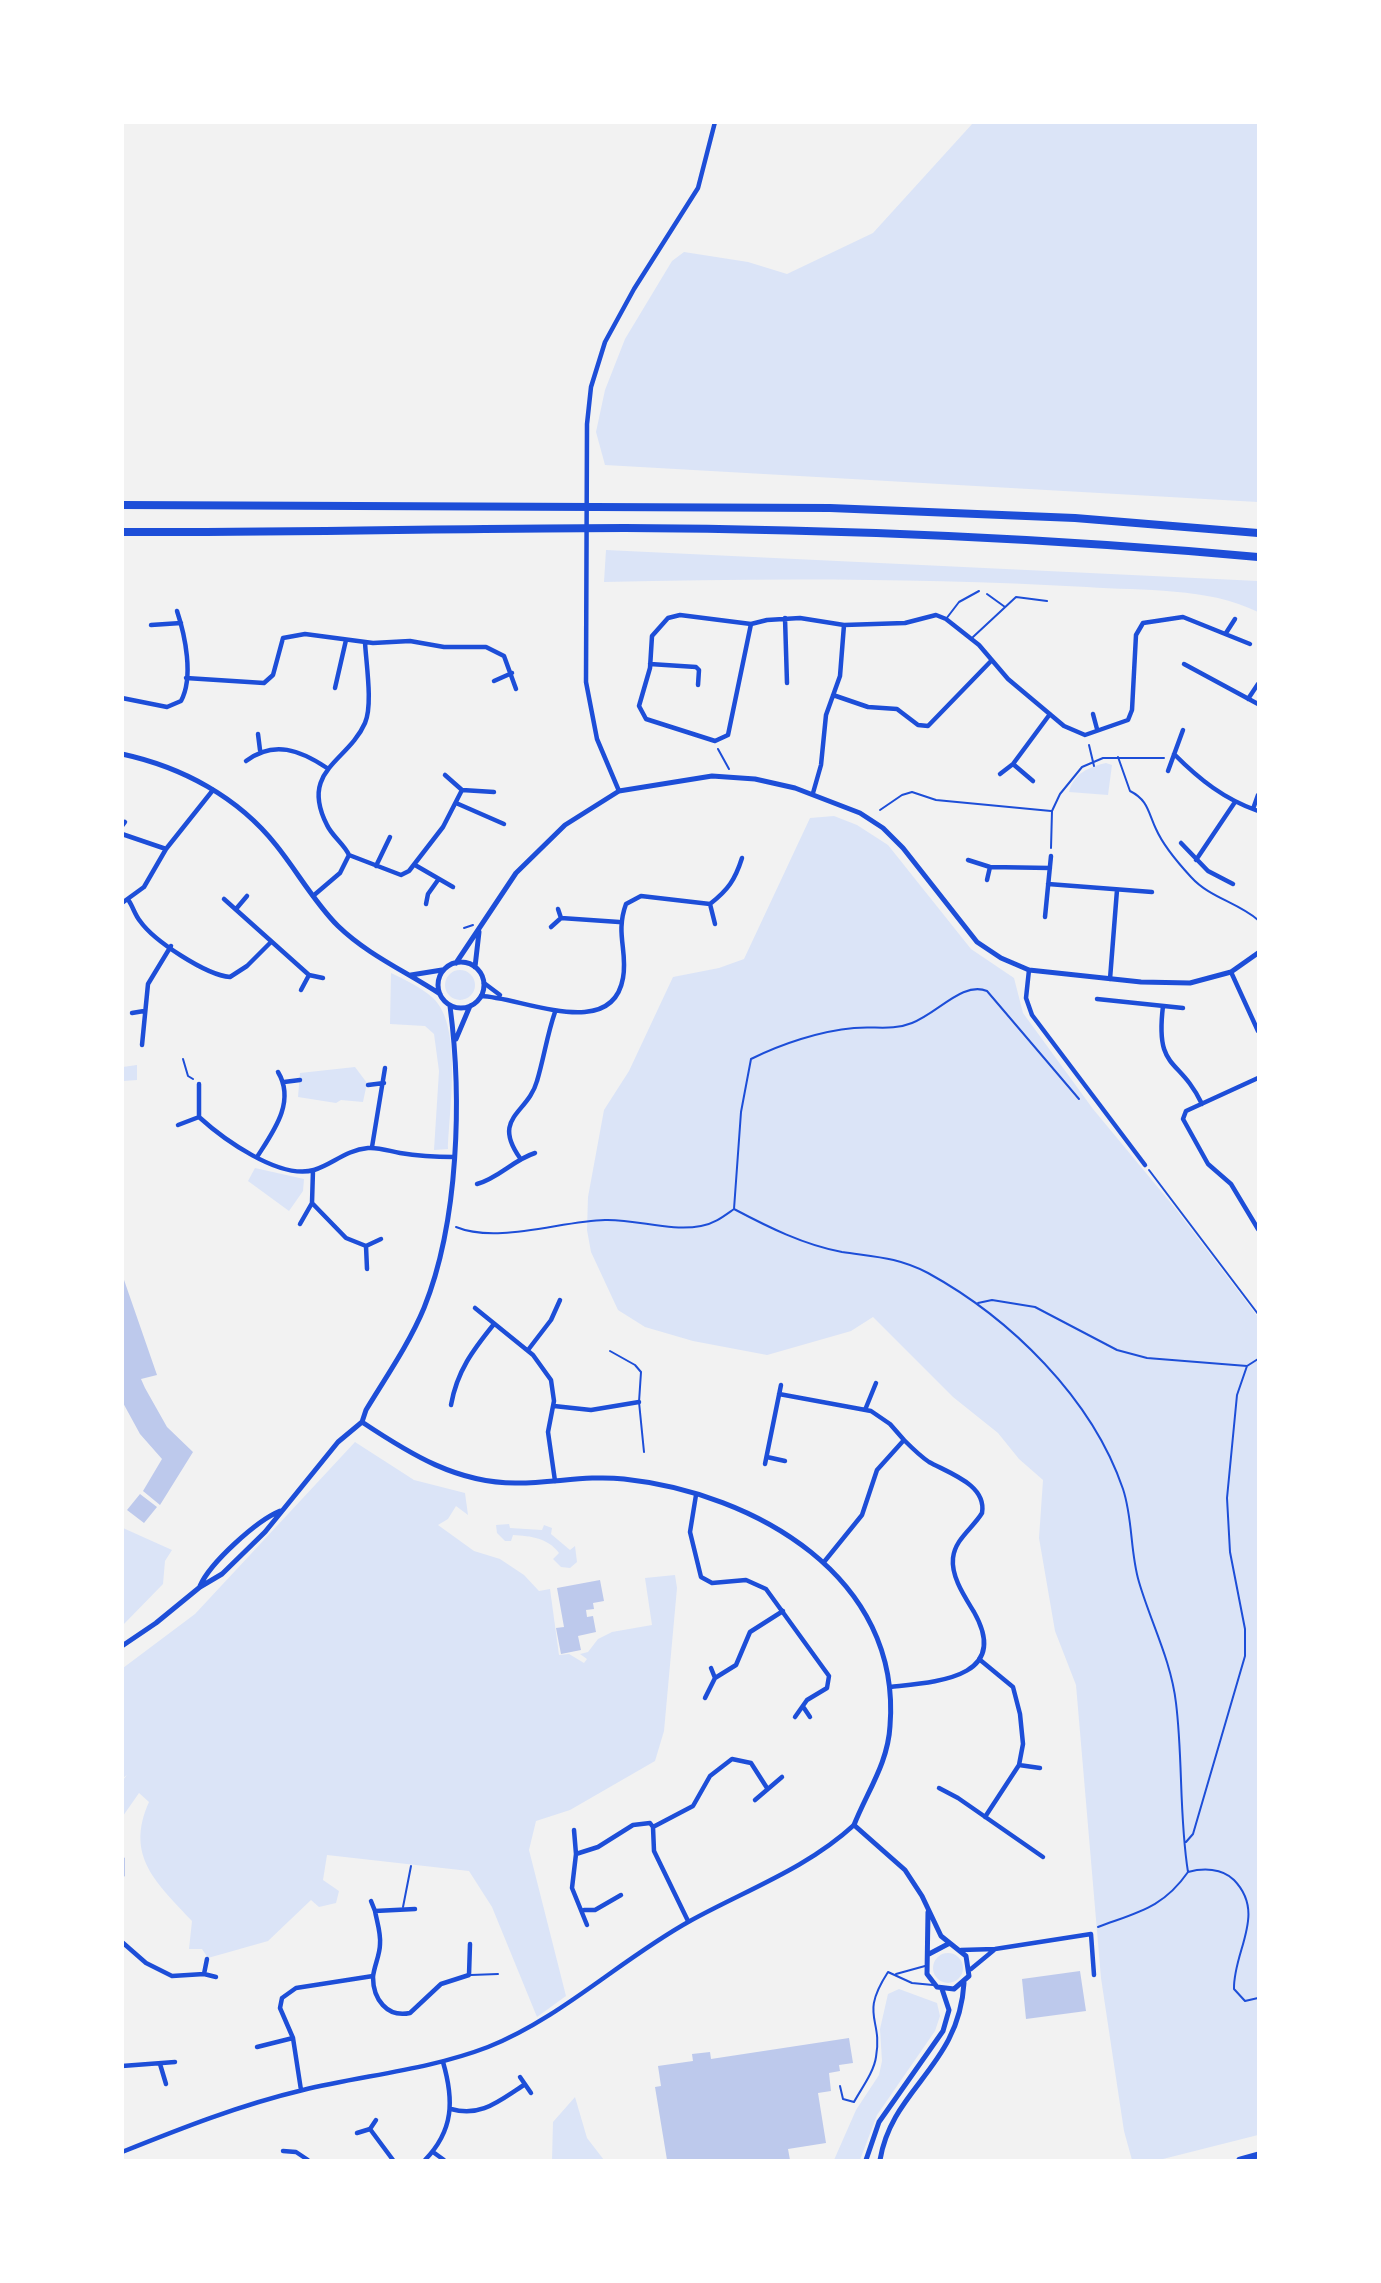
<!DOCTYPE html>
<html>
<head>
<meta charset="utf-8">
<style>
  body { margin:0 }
  #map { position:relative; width:1381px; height:2283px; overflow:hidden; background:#f2f2f2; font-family:Raleway,sans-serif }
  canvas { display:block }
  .frame { position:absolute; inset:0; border:124px solid #fff; pointer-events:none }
</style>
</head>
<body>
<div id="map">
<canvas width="1381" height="2283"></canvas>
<div class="frame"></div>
</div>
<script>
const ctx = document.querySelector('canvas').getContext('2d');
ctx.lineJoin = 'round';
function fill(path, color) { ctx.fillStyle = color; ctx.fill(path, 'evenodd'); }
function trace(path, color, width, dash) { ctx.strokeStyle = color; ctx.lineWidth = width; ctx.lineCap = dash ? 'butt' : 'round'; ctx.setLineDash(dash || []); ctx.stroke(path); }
const green = new Path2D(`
  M973 123H1258V502L605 465 596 432 605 390 625 339 672 261 684 252 748 262 787 274 873 233Z
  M606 550 1258 581V612C1208 587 1143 591 1087 587 926 578 765 578 604 582Z
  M1106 763 1112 765 1108 795 1069 792C1074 773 1089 767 1106 763Z
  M834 816 857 825 888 845 971 949 1014 978 1023 1013 1093 1109 1175 1208 1258 1317V2135L1159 2160H1132L1124 2131 1101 1978 1076 1685 1055 1631 1039 1538 1043 1480 1019 1459 998 1433 953 1397 873 1317 851 1331 767 1355 693 1341 645 1327 618 1310 591 1252 587 1230 588 1197 604 1110 629 1071 673 977 719 968 744 959 810 818Z
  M445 985a15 15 0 1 1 30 0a15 15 0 1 1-30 0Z
  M391 973C404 979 422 988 433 998 463 1026 449 1110 448 1149L434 1150 439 1071 434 1034 425 1026 390 1024Z
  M137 1065V1080L123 1081V1067Z
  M355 1067 367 1083 363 1102 341 1100 336 1103 298 1097 300 1073Z
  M255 1168 304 1179 303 1191 289 1211 248 1181Z
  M355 1442 414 1480 465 1493 468 1515 456 1506 448 1519 438 1525 474 1551 500 1559 524 1575 539 1591 550 1589 559 1655 569 1654 584 1663 587 1659 580 1654 588 1652 598 1639 612 1632 652 1625 645 1578 675 1575 677 1588 664 1731 655 1761 570 1810 536 1821 529 1850 566 1996 537 2017 492 1907 469 1871 327 1855 323 1880 339 1891 336 1903 319 1907 311 1900 268 1941 208 1958 202 1949H189L192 1921C158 1884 124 1857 149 1802L139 1793 123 1816V1780L127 1775 123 1778V1668L195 1614Z
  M509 1524 510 1528 542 1530 544 1525 552 1528 551 1534 570 1550 575 1546 577 1562 570 1568 561 1567 553 1559 559 1553C548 1538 531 1536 513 1535L511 1541H505L497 1533 496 1525Z
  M123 1528 172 1550 165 1561 163 1584 123 1625Z
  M933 1968a15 15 0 1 1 30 0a15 15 0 1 1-30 0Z
  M899 1989 937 2003 940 2016 935 2031 877 2115 860 2160H834L856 2110 879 2075 882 2061 880 2029 888 1994Z
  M575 2097 587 2138 604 2160H552L553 2122Z`);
const building = new Path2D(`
  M123 1277 157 1375 141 1379 145 1388 167 1427 193 1452 160 1505 143 1491 162 1459 140 1434 122 1401Z
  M140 1494 157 1507 144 1523 127 1510Z
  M600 1580 604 1601 593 1603 594 1609 586 1610 587 1617 593 1616 596 1632 578 1636 581 1650 561 1654 556 1628 564 1627 557 1588Z
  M1080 1971 1086 2011 1026 2019 1022 1979Z
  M849 2038 853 2063 839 2065 840 2071 829 2073 831 2091 818 2093 826 2143 788 2149 790 2160H667L655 2087 661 2086 658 2066 693 2061 692 2054 710 2052 711 2059Z`);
const path = new Path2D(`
  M1089 745 1094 766
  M718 749 729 769
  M1118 757 1130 791C1148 800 1148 812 1156 829 1163 845 1179 864 1191 877 1210 898 1237 902 1258 920
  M880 810 902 795 912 792 936 800 1051 811
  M1051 848 1052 811 1060 794 1082 767 1103 758H1164
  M464 928 473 925
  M183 1059 188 1076 193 1079
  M1149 1170 1258 1314
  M734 1209C768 1227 804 1245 842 1252 875 1257 897 1257 928 1273 1010 1318 1092 1398 1123 1489 1133 1519 1130 1552 1139 1582 1151 1623 1171 1660 1176 1703 1183 1759 1179 1816 1188 1872
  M456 1227C497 1244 561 1221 605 1220 637 1219 670 1232 701 1226 714 1224 724 1216 734 1209L741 1112 751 1059C781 1044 820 1031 854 1028 875 1026 892 1031 912 1023 938 1013 963 981 987 991L1079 1099
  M978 1303 992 1300 1035 1307 1117 1350 1147 1358 1247 1366 1258 1359
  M1186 1842 1193 1834 1245 1656V1629L1230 1552 1227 1498 1237 1395 1247 1366
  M1098 1927C1138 1912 1163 1908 1188 1872 1203 1868 1222 1868 1234 1880 1267 1914 1233 1951 1234 1989L1245 2001 1258 1998`);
const service = new Path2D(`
  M987 594 1005 607
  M946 619 959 602 979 591
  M973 637 1016 597 1047 601
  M610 1351 635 1365 641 1372 639 1402 644 1452
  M403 1907 411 1866
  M896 1974 925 1966
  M471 1975 498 1974
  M840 2086 843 2099 854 2102C861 2089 874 2072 876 2057 883 2017 859 2017 888 1972L912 1983 933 1985`);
const minor = new Path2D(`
  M785 618 787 683
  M751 624 728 735 715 741 646 719 639 706 650 668 652 636 668 618 680 615 751 624 767 620 800 618 844 625 905 623 936 615 946 619 979 645 1008 679 1064 726 1085 735 1128 720 1132 710 1136 635 1143 623 1183 617 1250 644
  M151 625 181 623
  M1226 633 1235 619
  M650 664 696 667 699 670 698 685
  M1184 664 1258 704
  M186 678 264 683 273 675 283 638 305 634 373 643 410 641 444 647H486L504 656 516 689
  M494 681 512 673
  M335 688 346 640
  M833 695 868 707 897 709 918 725 928 726 992 660
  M122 698 167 707 181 701C194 677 185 635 177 611
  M1248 699 1258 684
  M1093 714 1097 729
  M258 734 260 750
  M1174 754C1200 780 1224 799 1258 811
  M246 761C274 740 300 750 327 768
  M1013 764 1033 781
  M1168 771 1183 730
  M1000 774 1013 764 1050 714
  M445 775 462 790 494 792
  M619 791 597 739 586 682 587 424 591 387 605 342 634 289 698 188 715 122
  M813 793 821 765 826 715 840 676 844 625
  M456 803 504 824
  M1253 809 1258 795
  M122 826 125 822
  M122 834 166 849
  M1181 843 1208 871 1233 884
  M349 855C344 844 332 836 327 825 299 770 348 762 365 723 373 705 366 663 365 642
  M349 855 401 875 409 871 443 827 462 790
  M968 860 990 867 1050 868
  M1196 860 1235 802
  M415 865 453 887
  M376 866 390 837
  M987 880 990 867
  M1048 884 1152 892
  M313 896 340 873 349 855
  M224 899 309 975
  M129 901C133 907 135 915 140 921 154 941 206 975 230 977L247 966 270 943
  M122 903 144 887 166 849 213 790
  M426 904 428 894 438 880
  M236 909 247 896
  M1045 917 1051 856
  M561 918 619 922
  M715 924 710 904C728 890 735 880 742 858
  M551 927 561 918 558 909
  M1029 970 1026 998 1032 1015 1145 1165
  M1231 972 1258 1031
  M1110 979 1117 890
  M484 983 500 995
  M301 990 309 975 323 978
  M481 996C521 997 612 1042 623 978 628 951 615 934 626 904L641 896 710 904
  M1097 999 1183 1008
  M1163 1006C1155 1072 1179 1056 1202 1104
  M132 1013 144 1011
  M142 1045 148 984 171 946
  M1258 1078 1186 1111 1183 1119 1208 1164 1231 1184 1258 1229
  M284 1082 300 1080
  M368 1085 384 1083
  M199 1117C222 1138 279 1180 314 1170 333 1164 346 1150 368 1148 379 1147 389 1151 400 1153 418 1156 436 1157 454 1157
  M178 1125 199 1117V1084
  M372 1147 385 1068
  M257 1157C273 1132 296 1102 278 1072
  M520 1158C491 1117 528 1114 537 1081 544 1058 547 1035 555 1012
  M477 1184C499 1178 513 1160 535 1153
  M312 1203 346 1238 366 1246
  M300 1224 312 1203 313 1170
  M367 1269 366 1246 381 1239
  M475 1308 533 1355 551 1380 554 1401 548 1432 555 1481
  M528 1350 551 1320 560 1300
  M779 1394 871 1411 890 1424 904 1440
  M451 1405C457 1371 473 1350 494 1324
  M554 1406 591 1410 639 1402
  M865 1410 876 1383
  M767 1457 785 1461
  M765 1464 781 1385
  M696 1495 690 1532 701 1577 712 1583 746 1580 766 1589 829 1676 827 1688 807 1700 795 1717
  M824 1562 862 1515 877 1470 904 1440C912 1448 920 1456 929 1462 949 1473 987 1485 982 1513 973 1528 955 1539 953 1558 951 1577 965 1597 974 1612 1012 1679 934 1682 890 1687
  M979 1659 1013 1687 1020 1714 1023 1744 1019 1765 985 1817
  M715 1678 736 1665 750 1632 783 1611
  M705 1698 715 1678 711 1668
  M804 1708 810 1717
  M1019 1765 1040 1768
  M939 1788 958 1798 1043 1857
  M755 1800 782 1777
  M653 1827 693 1806 710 1776 732 1759 751 1763 767 1788
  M574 1830 576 1854 572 1888 587 1925
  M576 1854 598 1847 633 1825 650 1823 653 1827 654 1851 688 1921
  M122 1858V1876
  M371 1901 375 1911 415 1909
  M584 1910H595L621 1895
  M375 1911C377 1922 381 1933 380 1944 380 1955 374 1966 373 1977 373 1999 387 2018 410 2013L441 1984 469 1975 470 1944
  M122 1942 146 1963 172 1976 204 1974
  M961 1950 995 1949 1091 1934 1094 1975
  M207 1959 204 1974 216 1977
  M971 1969 994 1950
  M257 2047 293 2038
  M160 2064 166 2084
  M122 2066 175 2062
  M520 2077 531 2093
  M301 2090 293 2038 280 2008 282 1998 296 1988 373 1976
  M451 2109C481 2118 500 2100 524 2085
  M370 2129 393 2160
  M357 2133 370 2129 376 2120
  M283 2151 296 2152 308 2160
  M122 2152C182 2128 240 2105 303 2090 365 2075 428 2070 488 2047 561 2018 621 1959 690 1921 746 1890 806 1869 854 1825
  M433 2152 444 2160
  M425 2160C454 2130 454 2100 443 2062`);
const tertiary = new Path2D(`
  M122 754C182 767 238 797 276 845 297 871 314 902 338 926 368 955 405 971 440 994
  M438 985a23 23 0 1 1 46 0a23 23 0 1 1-46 0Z
  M456 963 516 873 565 825 619 791 712 776 755 779 795 788 860 813 883 828 903 848 977 942 1001 958 1029 970 1141 982 1190 983 1231 972 1258 953
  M475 967 479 932
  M411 975 442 970
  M456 1039 470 1006
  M362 1422C410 1454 458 1484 518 1483 553 1483 589 1475 624 1479 755 1493 902 1577 890 1726 888 1763 867 1792 854 1825L905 1870 922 1896 941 1936 966 1956 969 1976 954 1989 937 1987 927 1974 928 1912
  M200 1586C210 1563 256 1521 280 1511
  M122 1646 156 1623 200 1587 222 1574 265 1532 338 1442 362 1422 366 1410C386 1377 409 1344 424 1308 459 1221 462 1097 450 1006
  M929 1954 948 1944
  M866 2160 879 2122 943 2031 949 2010 942 1989
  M880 2160C892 2088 959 2067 964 1983`);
const primary = new Path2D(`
  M1240 2160 1258 2155`);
const motorway = new Path2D(`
  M122 505 830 508 1075 518 1258 533
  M122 532C290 533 458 528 625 528 836 529 1049 538 1258 557`);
fill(green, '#dbe4f7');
fill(building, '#bdc9ec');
trace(path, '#1d4ed8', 2);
trace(service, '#1d4ed8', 2);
trace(minor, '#1d4ed8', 4.5);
trace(tertiary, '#1d4ed8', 5);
trace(primary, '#1d4ed8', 7);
trace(motorway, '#1d4ed8', 8);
</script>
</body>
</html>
